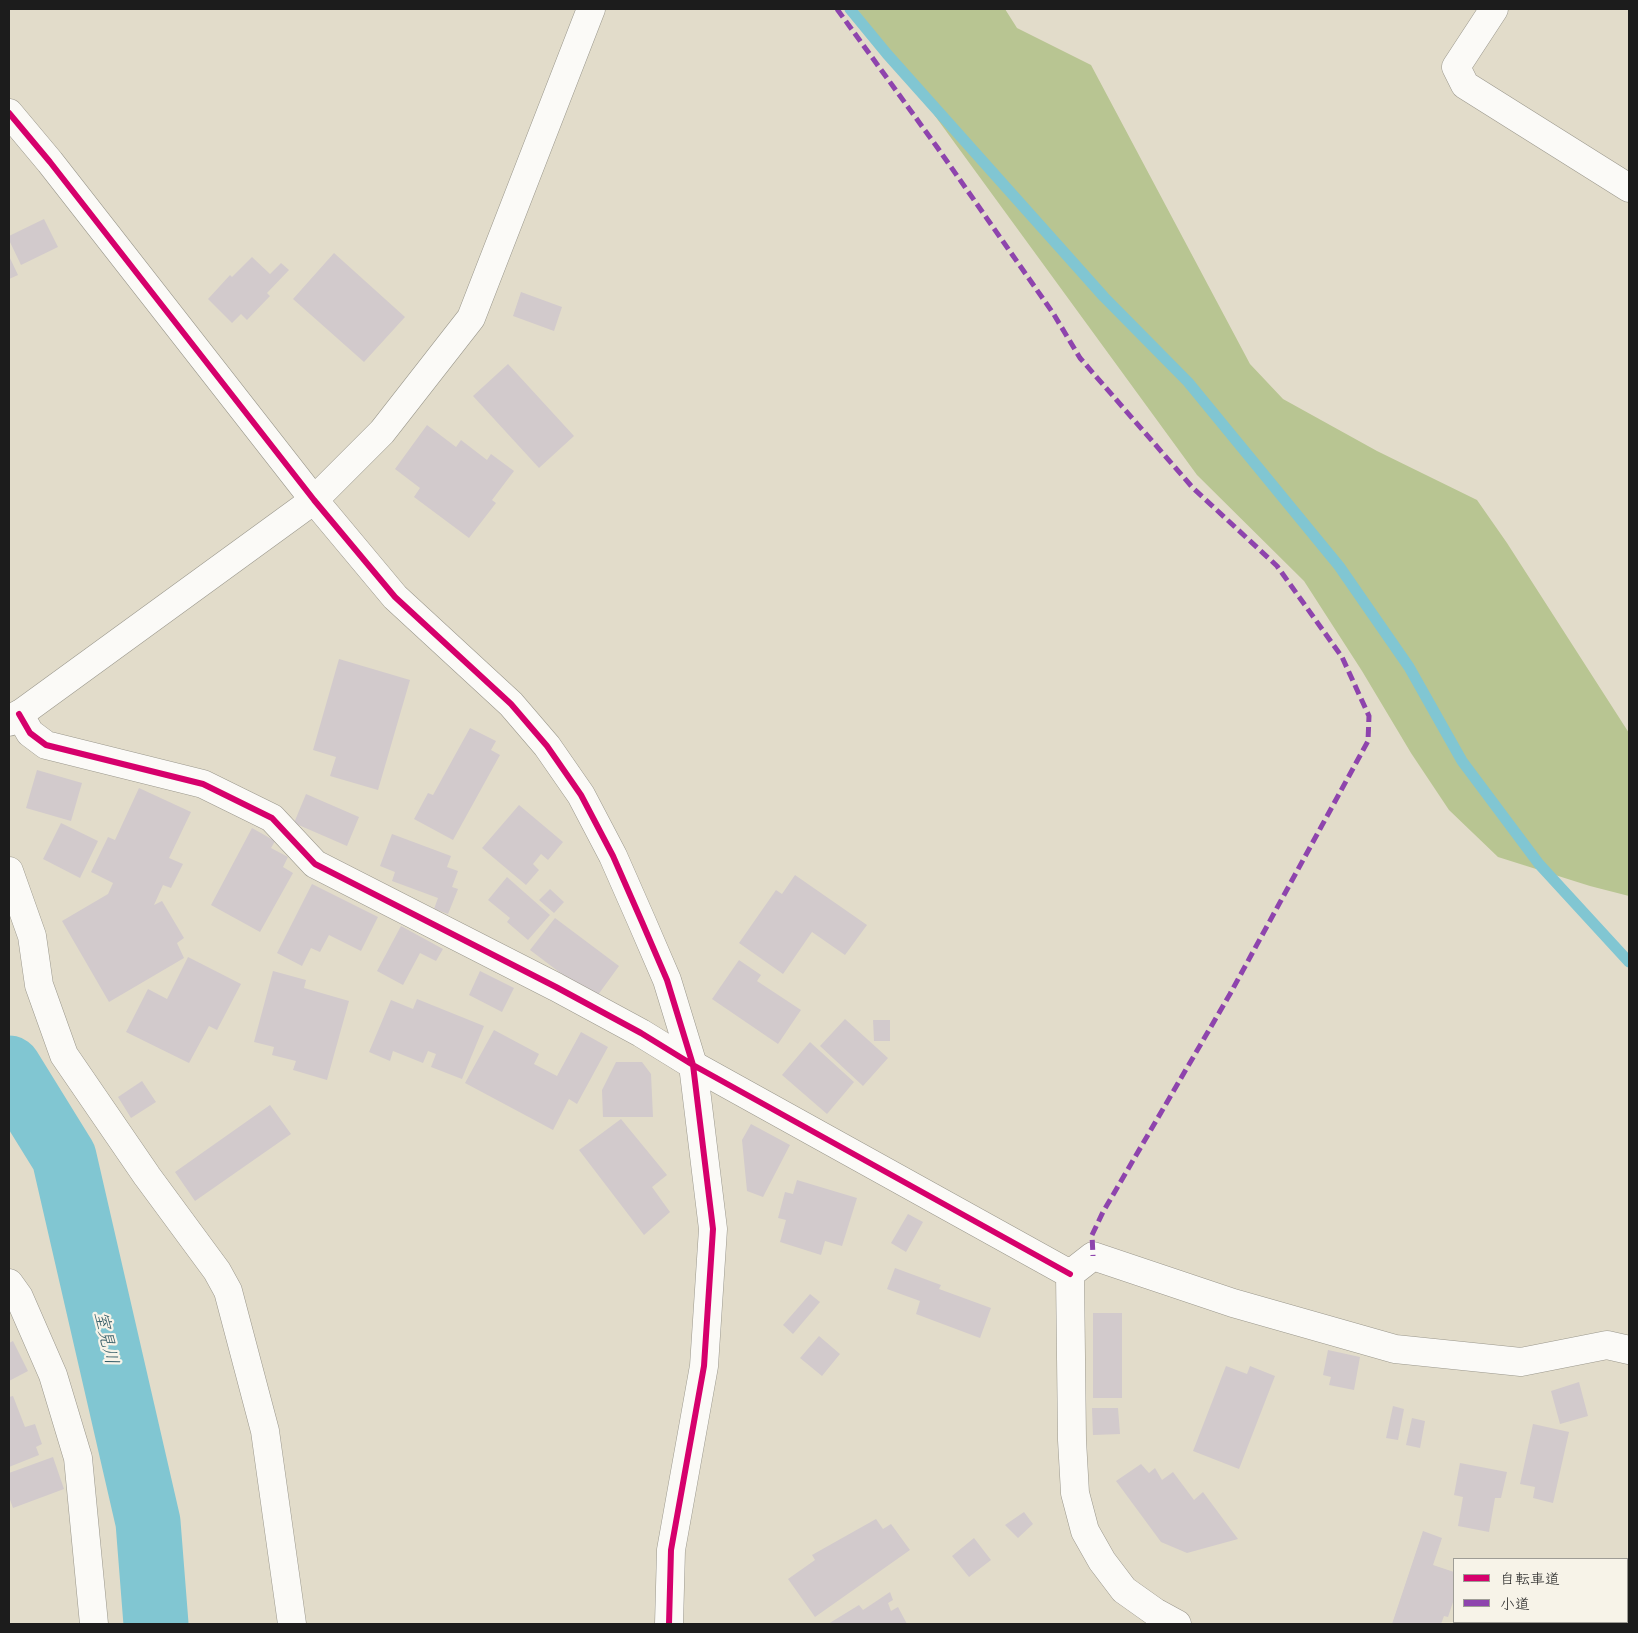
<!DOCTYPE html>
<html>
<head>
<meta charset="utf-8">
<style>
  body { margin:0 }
  #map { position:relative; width:1638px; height:1633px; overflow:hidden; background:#e2dcca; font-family:"Comic Neue","Klee One",sans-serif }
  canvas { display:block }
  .frame { position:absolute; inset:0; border:10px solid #1c1c1c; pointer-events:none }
  .legend { position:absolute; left:1453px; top:1558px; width:175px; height:65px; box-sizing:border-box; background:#f7f3e8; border:1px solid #9f9d96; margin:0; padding:6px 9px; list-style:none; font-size:15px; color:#1c1c1c }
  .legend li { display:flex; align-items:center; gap:10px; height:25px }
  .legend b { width:25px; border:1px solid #9f9d96 }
</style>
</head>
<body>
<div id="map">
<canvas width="1638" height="1633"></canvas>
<div class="frame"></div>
<ul class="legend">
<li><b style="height:6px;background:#d6006c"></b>自転車道</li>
<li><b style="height:6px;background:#8e44ad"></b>小道</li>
</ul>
</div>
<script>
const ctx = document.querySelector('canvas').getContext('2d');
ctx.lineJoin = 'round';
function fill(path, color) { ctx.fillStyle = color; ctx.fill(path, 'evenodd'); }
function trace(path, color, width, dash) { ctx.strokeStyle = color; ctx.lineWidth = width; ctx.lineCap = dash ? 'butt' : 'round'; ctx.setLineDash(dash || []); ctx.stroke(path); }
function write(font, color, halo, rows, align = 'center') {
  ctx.font = font + ' "Comic Neue","Klee One",sans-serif'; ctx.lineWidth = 4.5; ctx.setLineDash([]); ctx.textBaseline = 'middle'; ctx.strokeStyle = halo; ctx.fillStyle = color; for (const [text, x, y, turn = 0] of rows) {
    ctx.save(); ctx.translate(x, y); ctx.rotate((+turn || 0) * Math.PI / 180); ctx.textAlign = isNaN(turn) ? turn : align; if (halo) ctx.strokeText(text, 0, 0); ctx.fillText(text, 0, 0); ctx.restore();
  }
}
const forest = new Path2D(`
  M857 9H1005L1017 28 1091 65 1250 364 1283 399 1377 451 1477 500 1507 543 1629 733V896L1590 886 1498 857 1449 810 1411 753 1362 671 1304 581 1197 475Z`);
const stream = new Path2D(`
  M850 9 887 54 1104 297 1188 382 1339 566 1409 667 1462 761 1539 864 1629 962`);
const river = new Path2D(`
  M9 1068 64 1157 148 1522 156 1624`);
const building = new Path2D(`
  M44 219 58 247 21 265 9 240V236Z
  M334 253 405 317 364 362 293 299Z
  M9 256 18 275 9 279Z
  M252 257 270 274 281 263 289 270 267 293 270 296 247 320 241 314 232 323 208 299 230 275 232 277Z
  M521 292 562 307 554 331 513 316Z
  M508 364 574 436 539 468 473 396Z
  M427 425 456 447 461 440 487 460 491 454 514 471 492 500 496 503 469 538 414 497 420 488 395 469Z
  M339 659 410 680 378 790 330 776 336 757 313 750Z
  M470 728 496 741 491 750 500 755 453 840 414 819 428 793 433 795Z
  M37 770 82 783 71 821 26 808Z
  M139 788 191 812 169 858 183 864 171 888 163 885 154 905 162 901 184 938 177 943 184 958 109 1002 62 921 108 894 113 883 91 872 108 837 115 840Z
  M306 794 359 817 347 846 294 823Z
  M519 805 563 842 548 860 541 854 533 864 539 870 526 885 482 848Z
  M61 823 98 841 80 878 43 859Z
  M252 828 275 841 271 848 288 857 283 867 293 873 260 932 211 905Z
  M392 834 451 856 447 867 458 871 452 887 458 889 448 914 434 909 438 898 392 881 395 872 380 866Z
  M795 875 867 925 845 955 812 932 783 974 739 943 776 890 782 894Z
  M507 877 550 915 528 940 507 922 510 918 488 900Z
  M312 884 378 917 361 951 329 935 320 952 311 948 302 966 277 953Z
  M550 889 564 902 554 913 539 900Z
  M555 918 619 966 595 999 530 950Z
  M401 926 443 949 436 961 420 953 403 985 377 971Z
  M188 957 241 984 217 1030 209 1026 189 1063 126 1032 148 989 167 999Z
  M739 960 761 975 757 981 801 1010 778 1044 712 999Z
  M273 971 306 980 304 988 349 1001 327 1080 293 1070 296 1061 272 1055 274 1047 254 1042Z
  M480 971 514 988 502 1012 469 995Z
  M417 999 484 1026 462 1079 431 1067 436 1054 428 1051 423 1063 393 1051 390 1061 369 1052 391 1000 413 1009Z
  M845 1019 888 1058 863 1086 820 1046Z
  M873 1020H890V1041H874Z
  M494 1030 539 1054 534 1064 557 1076 581 1032 608 1047 577 1104 569 1099 553 1130 465 1083Z
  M810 1042 854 1082 827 1114 782 1075Z
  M616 1062H642L651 1074 653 1117H603L602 1090Z
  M142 1081 156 1102 131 1118 118 1097Z
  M270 1105 291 1134 195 1201 175 1172Z
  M621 1119 667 1175 652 1187 670 1212 644 1235 579 1150Z
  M751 1124 790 1145 763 1197 747 1191 742 1140Z
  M797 1180 857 1198 842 1246 825 1241 821 1255 780 1242 786 1220 778 1218 785 1192 793 1194Z
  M908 1214 923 1222 906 1252 891 1243Z
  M895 1268 941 1285 939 1289 991 1308 980 1338 916 1314 920 1301 887 1289Z
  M810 1294 820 1302 793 1334 783 1325Z
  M1093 1313H1122V1398H1093Z
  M819 1336 840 1354 822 1376 800 1358Z
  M13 1341 28 1371 9 1381V1343Z
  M1328 1350 1360 1357 1354 1390 1329 1385 1331 1377 1323 1375Z
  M1226 1366 1247 1374 1250 1366 1275 1376 1239 1469 1193 1451Z
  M1579 1382 1588 1416 1560 1424 1551 1391Z
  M13 1396 25 1427 35 1424 42 1444 36 1447 39 1455 9 1467V1397Z
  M1393 1406 1404 1409 1398 1440 1386 1438Z
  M1092 1408H1118L1120 1434 1093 1435Z
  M1412 1418 1425 1421 1420 1448 1406 1445Z
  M1533 1424 1569 1432 1553 1503 1533 1498 1535 1487 1520 1484Z
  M53 1457 64 1489 13 1508 9 1497V1473Z
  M1460 1463 1507 1472 1501 1498H1495L1489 1532 1458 1526 1463 1497 1454 1495Z
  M1141 1464 1149 1473 1155 1468 1162 1480 1173 1472 1194 1500 1203 1492 1238 1539 1187 1553 1161 1542 1116 1481Z
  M1024 1512 1033 1524 1018 1538 1005 1525Z
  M876 1519 883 1529 891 1524 910 1550 815 1617 788 1579 815 1560 812 1555Z
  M1423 1531 1442 1538 1433 1565 1454 1572V1599L1448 1617 1444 1616 1441 1624H1392Z
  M974 1538 991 1560 969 1577 952 1556Z
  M890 1592 893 1600 888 1603 891 1611 898 1607 907 1624H828L859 1605 863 1610Z`);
const street = new Path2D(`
  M1494 9 1456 67 1465 85 1629 188
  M19 714 30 733 46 745 203 784 272 818 315 864 556 987 641 1033 693 1065 1070 1274
  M9 871 32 936 39 985 64 1055 147 1176 217 1271 228 1291 265 1431 292 1624
  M1070 1274 1093 1256 1233 1303 1395 1349 1521 1362 1607 1345 1629 1350
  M1070 1274 1072 1440 1075 1493 1085 1531 1102 1561 1124 1590 1155 1612 1177 1624
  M9 1283 19 1297 53 1375 78 1458 94 1624`);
const secondary = new Path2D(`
  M9 113 50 162 314 500 395 597 511 704 547 746 581 795 613 856 642 922 667 980 693 1065 713 1229 704 1366 671 1550 669 1624
  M9 722 314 500 382 432 471 318 591 9`);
const quiet = new Path2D(`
  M837 9 937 147 1053 313 1080 358 1193 488 1277 566 1342 657 1369 716 1368 741 1230 994 1103 1212 1092 1235 1093 1256`);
const cycleway = new Path2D(`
  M9 113 50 162 314 500 395 597 511 704 547 746 581 795 613 856 642 922 667 980 693 1065 713 1229 704 1366 671 1550 669 1624
  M19 714 30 733 46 745 203 784 272 818 315 864 556 987 641 1033 693 1065 1070 1274`);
const waterNames = [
  ["室見川",106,1338,77]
];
fill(forest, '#b8c592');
trace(stream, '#81c6d2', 11);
trace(river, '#81c6d2', 65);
fill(building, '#d2cacc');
trace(street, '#9a978c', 29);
trace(secondary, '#9a978c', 29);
trace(street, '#fbfaf7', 28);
trace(secondary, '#fbfaf7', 28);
trace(quiet, '#8e44ad', 5, [10, 5]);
trace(cycleway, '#d6006c', 6);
write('italic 18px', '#345c66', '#f7f3e8', waterNames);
</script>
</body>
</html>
